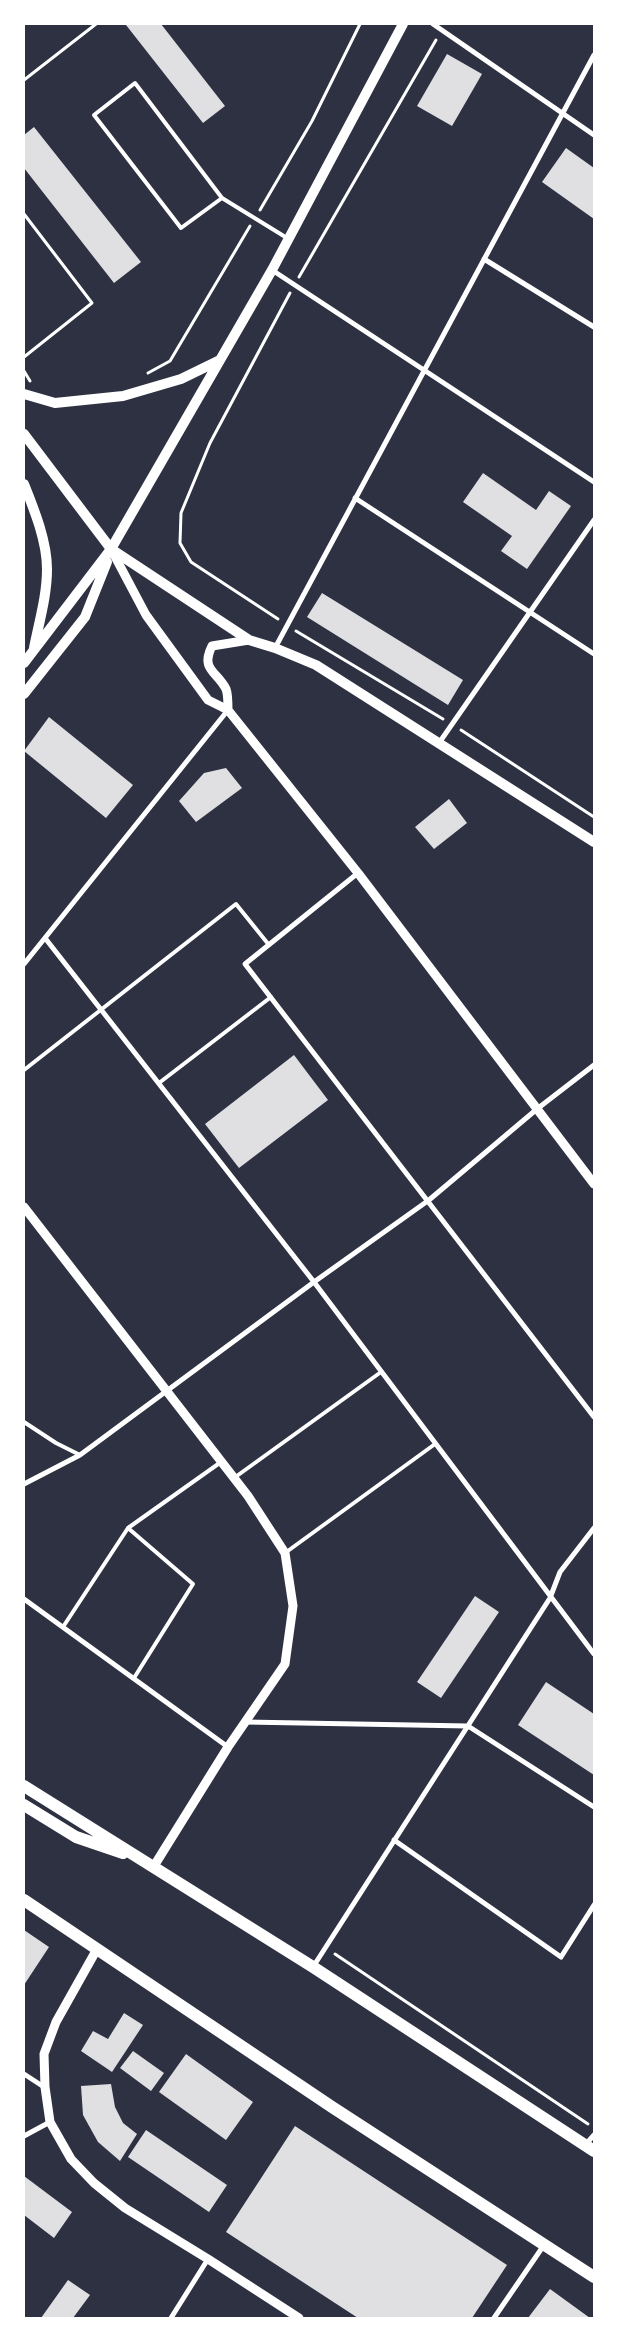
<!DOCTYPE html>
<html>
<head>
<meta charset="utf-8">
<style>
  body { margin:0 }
  #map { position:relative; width:618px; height:2342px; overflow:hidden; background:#2d3142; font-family:Merriweather,serif }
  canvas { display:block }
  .frame { position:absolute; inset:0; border:25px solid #fff; pointer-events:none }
</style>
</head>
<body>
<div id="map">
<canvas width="618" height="2342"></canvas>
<div class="frame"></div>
</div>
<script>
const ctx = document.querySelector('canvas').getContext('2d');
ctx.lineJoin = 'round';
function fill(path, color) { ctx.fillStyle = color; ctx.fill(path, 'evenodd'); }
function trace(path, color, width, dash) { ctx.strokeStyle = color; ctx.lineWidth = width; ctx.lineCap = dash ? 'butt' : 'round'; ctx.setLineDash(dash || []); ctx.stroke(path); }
const building = new Path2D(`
  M128 24H161L225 106 203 123 126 25Z
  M447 54 482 74 452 126 417 106Z
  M34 127 141 262 114 283 24 168V135Z
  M566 148 594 168V219L542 182Z
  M483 473 536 510 549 491 571 506 527 569 501 551 512 536 463 502Z
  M322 593 463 680 448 705 307 617Z
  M49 717 133 785 106 818 24 751Z
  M226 768 242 788 196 822 179 801 204 773Z
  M449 799 467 823 434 849 415 827Z
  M294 1055 328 1100 239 1168 205 1124Z
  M475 1596 499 1612 441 1698 417 1682Z
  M546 1682 594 1714V1775L518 1725Z
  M24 1930 49 1947 24 1985Z
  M124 2013 143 2025 112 2072 81 2051 93 2031 108 2039Z
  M133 2051 164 2073 151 2091 120 2068Z
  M186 2054 253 2102 226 2140 159 2092Z
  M111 2084 115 2107 123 2123 137 2134 120 2161 98 2142 83 2115 81 2086Z
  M295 2126 507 2265 472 2318H358L226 2232Z
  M146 2130 227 2185 209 2212 128 2157Z
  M24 2176 72 2212 54 2238 24 2215Z
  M68 2280 90 2295 73 2318H41Z
  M550 2289 590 2318H528Z`);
const path = new Path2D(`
  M24 80 96 24
  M260 210 312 121 360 24
  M24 214 92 303 24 357
  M299 277 436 40
  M24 371 30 381
  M148 373 170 361 250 226
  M278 619 191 562 180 543 181 513 210 443 290 293
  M296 631 443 719
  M461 730 594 817
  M335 1954 588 2124`);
const service = new Path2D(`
  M222 198 181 228 94 115 135 83 222 198 287 238
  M24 1070 236 904 269 945
  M159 1083 271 997
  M24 1422 56 1443 80 1455
  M234 1478 381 1372
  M128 1528 193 1584 134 1678
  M285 1553 435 1444
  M63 1627 128 1528 221 1462`);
const minor = new Path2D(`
  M433 24 594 135
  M484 259 594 327
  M272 270 594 482
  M355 498 594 654
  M275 648 594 55
  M439 743 594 520
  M358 873 245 964 594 1417
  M45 938 314 1282 594 1654
  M24 964 228 710
  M24 1484 80 1455 314 1282 429 1200 537 1109 594 1065
  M24 1599 228 1747
  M245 1722 468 1726 594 1807
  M394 1840 561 1957 594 1905
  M313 1967 550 1598 560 1572 594 1528
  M24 2074 44 2087
  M24 2136 50 2122
  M586 2144 594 2135
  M171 2318 208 2259
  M494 2318 544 2245`);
const tertiary = new Path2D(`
  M111 549 146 615 208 700 228 710 358 873 594 1184
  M228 710C228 703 228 694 226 689 217 671 200 670 212 646L249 640
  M24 1207 248 1496 285 1553 293 1606 285 1664 228 1747 154 1866
  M97 1949 56 2022 44 2054 45 2087 50 2122 71 2159 94 2183 125 2208 208 2259 299 2318`);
const secondary = new Path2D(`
  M24 394 55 403 123 396 181 379 220 360
  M24 434 111 549 249 640 275 648 316 665 594 842
  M24 484C34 509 47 541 47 569 47 596 39 622 34 648
  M24 663 111 549 272 270 403 24
  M24 694 85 617 107 562`);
const primary = new Path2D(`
  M24 1786 313 1967 594 2151
  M24 1805 76 1837 123 1853
  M24 1900 332 2107 594 2277`);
fill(building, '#e0e0e3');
trace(path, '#fff', 3);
trace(service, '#fff', 4);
trace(minor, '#fff', 5);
trace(tertiary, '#fff', 9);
trace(secondary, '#fff', 10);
trace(primary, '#fff', 12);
</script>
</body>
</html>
